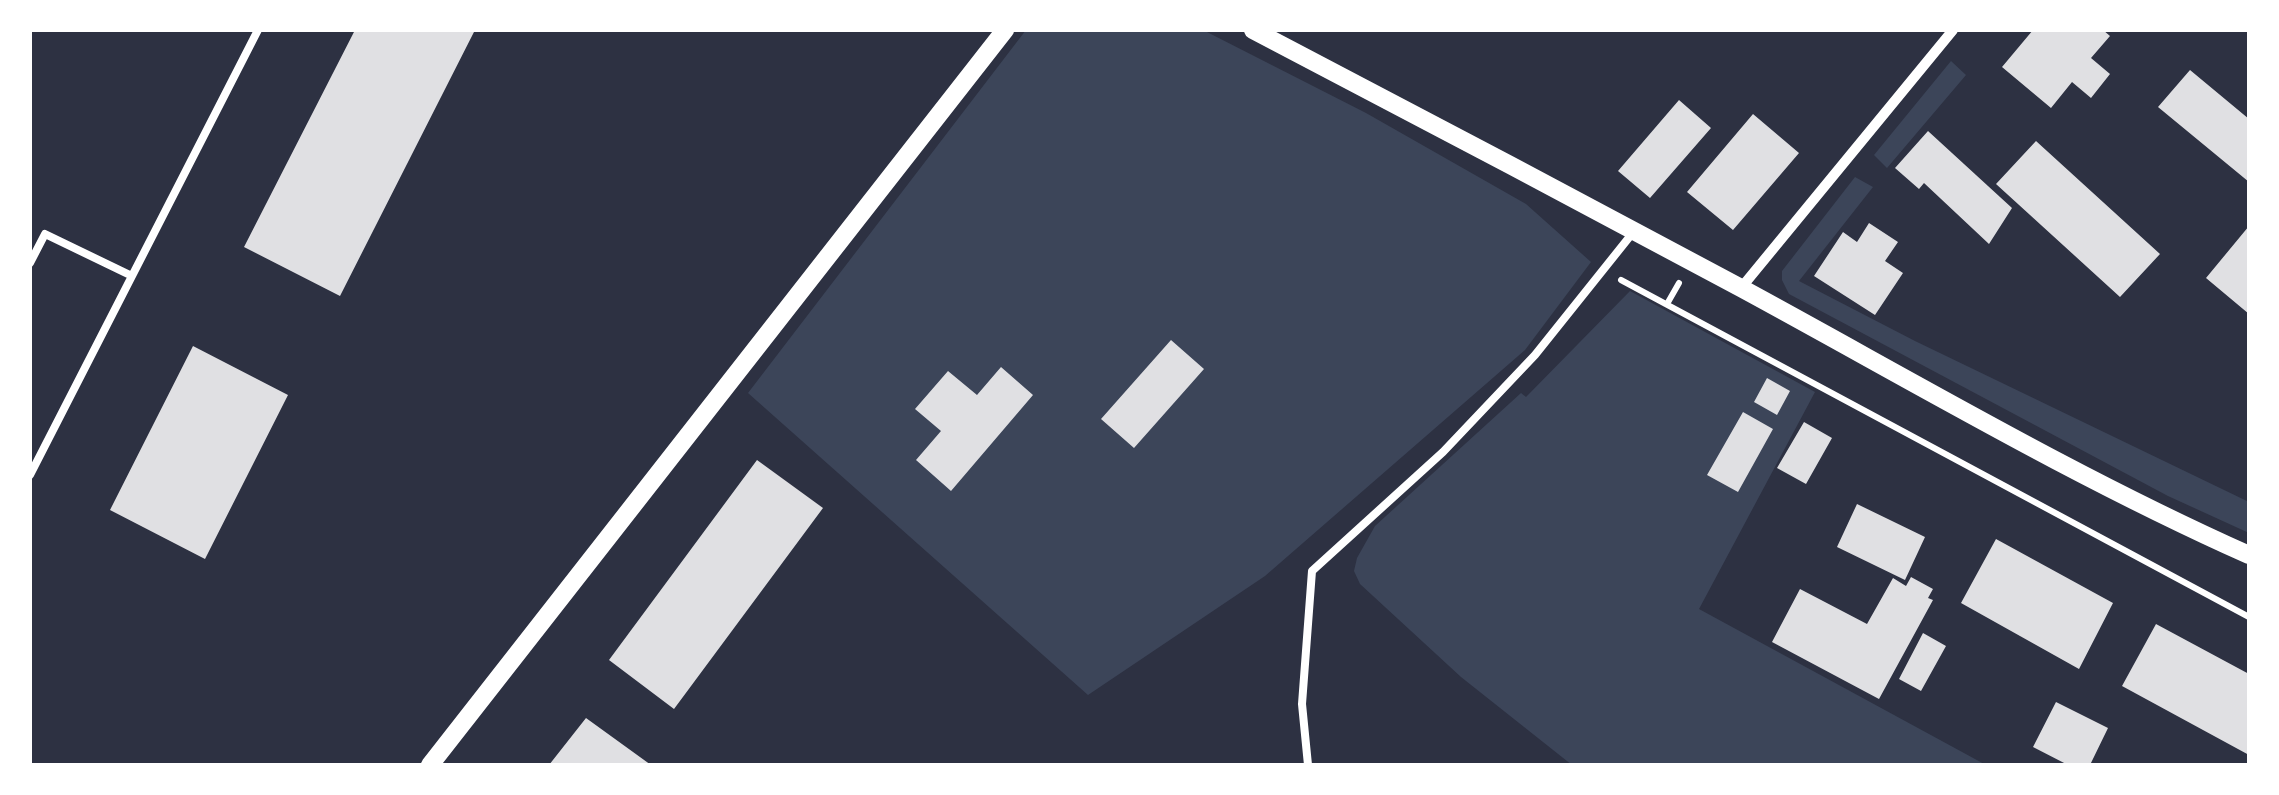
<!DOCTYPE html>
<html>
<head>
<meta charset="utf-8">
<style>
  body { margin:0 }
  #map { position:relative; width:2279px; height:795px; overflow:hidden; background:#2d3142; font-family:"Work Sans",sans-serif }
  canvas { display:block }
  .frame { position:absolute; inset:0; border:32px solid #fff; pointer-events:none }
</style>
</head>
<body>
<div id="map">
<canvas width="2279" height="795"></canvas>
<div class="frame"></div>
</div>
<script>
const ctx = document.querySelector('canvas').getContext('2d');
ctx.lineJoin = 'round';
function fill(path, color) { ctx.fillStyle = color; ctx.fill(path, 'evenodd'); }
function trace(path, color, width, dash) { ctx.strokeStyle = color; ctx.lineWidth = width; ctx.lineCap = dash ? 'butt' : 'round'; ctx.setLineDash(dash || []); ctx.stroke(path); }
const green = new Path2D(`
  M1026 30H1203L1366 113 1526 204 1591 262 1525 350 1265 576 1088 695 748 393Z
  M1951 61 1966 75 1887 168 1874 155Z
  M1855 177 1873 187 1799 281 1915 341 2249 502V533L2168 496 1789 294 1782 280V271Z
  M1630 291 1815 392 1699 609 1986 765H1572L1461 677 1360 584 1354 571 1357 558 1375 526 1521 393 1526 397Z`);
const building = new Path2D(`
  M355 30H475L340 296 244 247Z
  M2033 30H2103L2110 36 2091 58 2110 74 2091 98 2072 82 2051 108 2002 67Z
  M2190 70 2249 119V182L2158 107Z
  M1679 100 1711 128 1650 198 1618 171Z
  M1753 114 1799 153 1733 230 1687 192Z
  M1928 131 2012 208 1989 244 1924 183 1919 189 1895 168Z
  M2036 141 2160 254 2120 297 1996 184Z
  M1869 223 1898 242 1885 261 1903 273 1875 315 1814 276 1843 232 1857 242Z
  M2249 226V314L2206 278Z
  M1171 340 1204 369 1134 448 1101 419Z
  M193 346 288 395 205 559 110 510Z
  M1001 367 1033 395 951 491 916 460 941 431 915 409 948 371 977 395Z
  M1767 378 1790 391 1777 415 1754 402Z
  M1743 412 1773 429 1738 492 1707 475Z
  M1804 422 1832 438 1806 484 1777 468Z
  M757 460 823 508 674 709 609 660Z
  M1857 504 1925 537 1905 580 1837 547Z
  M1996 539 2113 603 2079 669 1961 603Z
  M1911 577 1933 589 1928 598 1933 600 1879 699 1772 642 1800 589 1867 624 1893 578 1906 586Z
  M2156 624 2249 674V755L2122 686Z
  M1923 633 1946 646 1921 691 1899 679Z
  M2056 702 2108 728 2090 765H2068L2033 747Z
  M586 718 651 765H549Z`);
const path = new Path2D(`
  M1621 280 2249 617
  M1667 304 1679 283`);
const service = new Path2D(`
  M30 263 45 234 132 276 258 30
  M30 475 132 276
  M1308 765 1302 704 1312 571 1443 452 1535 355 1635 230`);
const minor = new Path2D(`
  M1741 288 1953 30`);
const tertiary = new Path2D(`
  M1253 30C1416 115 1579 201 1741 288 1909 379 2074 477 2249 555
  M430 765 1005 30`);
fill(green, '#3c4559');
fill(building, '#e0e0e3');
trace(path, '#fff', 6);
trace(service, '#fff', 8);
trace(minor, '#fff', 10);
trace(tertiary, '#fff', 18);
</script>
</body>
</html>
